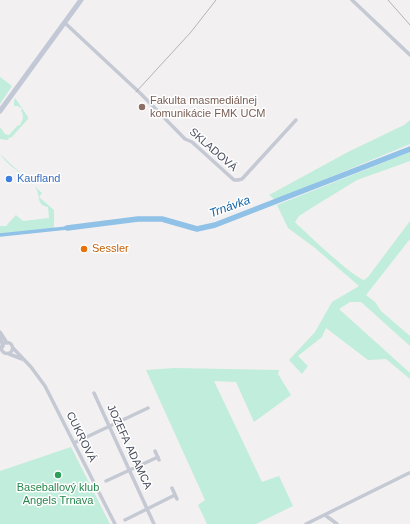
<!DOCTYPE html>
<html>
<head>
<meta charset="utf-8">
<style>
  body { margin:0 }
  canvas { display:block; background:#f2f0f0 }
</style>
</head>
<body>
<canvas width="410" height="524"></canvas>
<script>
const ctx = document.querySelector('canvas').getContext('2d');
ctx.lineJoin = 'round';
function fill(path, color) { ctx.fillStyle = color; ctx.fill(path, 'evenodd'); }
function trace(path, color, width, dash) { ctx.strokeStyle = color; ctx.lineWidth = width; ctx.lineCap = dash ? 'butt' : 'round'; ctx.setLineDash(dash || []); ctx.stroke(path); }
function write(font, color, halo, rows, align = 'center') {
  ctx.font = font + ' Arial,sans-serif'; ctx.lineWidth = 3; ctx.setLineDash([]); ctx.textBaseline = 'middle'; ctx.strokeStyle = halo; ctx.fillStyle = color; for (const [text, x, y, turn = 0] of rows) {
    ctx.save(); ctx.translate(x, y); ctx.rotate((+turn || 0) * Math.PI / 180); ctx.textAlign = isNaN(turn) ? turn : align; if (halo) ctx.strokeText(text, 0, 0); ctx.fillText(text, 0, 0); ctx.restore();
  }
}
const green = new Path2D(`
  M0 77 12 86 0 104Z
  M15 98 28 117V119L11 138 10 137 7 140 0 139V127L5 134 9 135 17 126 20 125C22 121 25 116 21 111L22 109 18 106H14V101Z
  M410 120V144L275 200 269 195 348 152 404 125Z
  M410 152V161L357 180 313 207 299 216 295 222C306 233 353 277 364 280L368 277 410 221V239L366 295 375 302 381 311 410 336V346L361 302H350L339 309 410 373V379L386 359 368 360 326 328 322 337 298 356 308 366 302 374 289 360 315 332 332 302 359 286 315 248 288 228 277 205Z
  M0 154 42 193 39 197 54 210V228L0 234V226H6L16 215 23 221 49 218 48 207C37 205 40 198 37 190 32 179 7 166 0 154Z
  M174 368 279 370 278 374 291 395 254 422 236 382 214 381 262 482 279 476 293 506 256 524H207L198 505 205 500 146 370Z
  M71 447 110 524H0V471Z`);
const canal = new Path2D(`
  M0 235 67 228`);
const river = new Path2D(`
  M67 228 138 219H162L197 229 215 225 410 149`);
const minor = new Path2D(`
  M352 0 410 55
  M65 23 140 93 185 139 192 142 234 180H238L242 179 296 120
  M0 332 7 343
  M0 337 3 346
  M1.5 348a5.5 5.5 0 1 1 11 0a5.5 5.5 0 1 1-11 0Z
  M13 348 31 367 45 386 115 524
  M9 354 22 359
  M94 393 154 524
  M74 443 148 408
  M155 451 159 460
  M106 481 158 457
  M172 488 177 499
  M325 515 337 524
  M125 520 175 495
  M306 524 409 473`);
const secondary = new Path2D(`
  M0 111 81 0`);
const rail = new Path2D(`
  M388 0 410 25
  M136 92 191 32 216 0`);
const markers = [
  [142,107,4,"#8d6e63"],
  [9,179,4,"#3f7fe0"],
  [84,249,4,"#e8710a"],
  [58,475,4,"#2e9e5b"]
];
const educationNames = [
  ["Fakulta masmediálnej",150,101],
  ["komunikácie FMK UCM",150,114]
];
const streetNames = [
  ["SKLADOVÁ",213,150,41],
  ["CUKROVÁ",81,437,64],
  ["JOZEFA ADAMCA",129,447,65]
];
const shopNames = [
  ["Kaufland",17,179]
];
const foodNames = [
  ["Sessler",92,249]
];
const leisureNames = [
  ["Baseballový klub",58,488],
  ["Angels Trnava",58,501]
];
const waterNames = [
  ["Trnávka",230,207,-20]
];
fill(green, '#c1eddc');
trace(canal, '#90c1e7', 3.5);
trace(river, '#90c1e7', 5.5);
trace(minor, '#c4c9d4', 3.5);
trace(secondary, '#c3c8d7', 5);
trace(rail, '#b2b3ba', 1);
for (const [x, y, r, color] of markers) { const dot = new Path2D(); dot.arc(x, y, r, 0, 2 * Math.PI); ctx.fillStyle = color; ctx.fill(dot); trace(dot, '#fff', 1.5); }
write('11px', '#785e54', '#fff', educationNames, 'left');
write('11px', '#494e5c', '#fff', streetNames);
write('11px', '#366cbe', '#fff', shopNames, 'left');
write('11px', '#c56008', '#fff', foodNames, 'left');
write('11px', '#27864d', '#fff', leisureNames);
write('italic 12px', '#1465a4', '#fff', waterNames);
</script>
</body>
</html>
